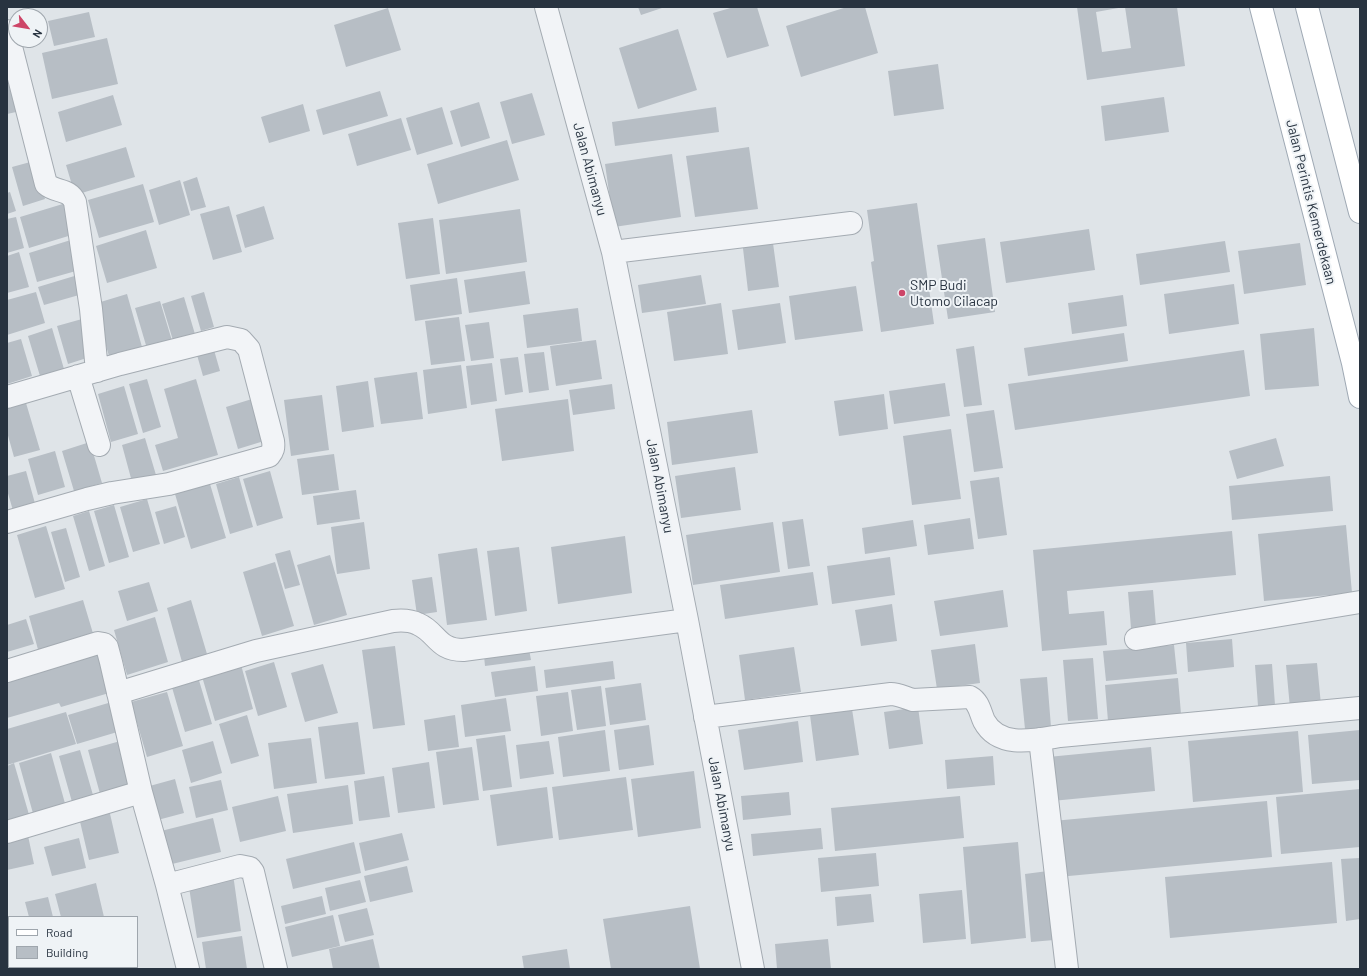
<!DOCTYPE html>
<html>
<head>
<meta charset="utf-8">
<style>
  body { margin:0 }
  #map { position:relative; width:1367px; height:976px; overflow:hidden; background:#dfe4e8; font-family:Barlow,sans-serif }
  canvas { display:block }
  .frame { position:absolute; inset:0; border:8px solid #283340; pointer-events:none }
  .legend { position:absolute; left:8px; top:916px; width:130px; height:52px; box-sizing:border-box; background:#eff3f6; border:1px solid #9fa6ad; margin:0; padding:5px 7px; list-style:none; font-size:12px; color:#283340 }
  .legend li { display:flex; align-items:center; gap:8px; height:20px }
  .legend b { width:20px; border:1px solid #9fa6ad }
  .north { position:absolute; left:8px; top:8px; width:40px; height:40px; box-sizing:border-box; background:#eff3f6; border:1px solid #9fa6ad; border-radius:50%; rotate:121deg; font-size:11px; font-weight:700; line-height:16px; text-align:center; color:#283340 }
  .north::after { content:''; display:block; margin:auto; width:14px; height:18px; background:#cd4568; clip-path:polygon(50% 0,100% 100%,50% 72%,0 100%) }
</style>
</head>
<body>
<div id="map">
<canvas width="1367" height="976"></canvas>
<div class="frame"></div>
<ul class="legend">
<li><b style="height:5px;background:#fff"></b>Road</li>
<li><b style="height:11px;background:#b7bec5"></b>Building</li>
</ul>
<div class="north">N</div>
</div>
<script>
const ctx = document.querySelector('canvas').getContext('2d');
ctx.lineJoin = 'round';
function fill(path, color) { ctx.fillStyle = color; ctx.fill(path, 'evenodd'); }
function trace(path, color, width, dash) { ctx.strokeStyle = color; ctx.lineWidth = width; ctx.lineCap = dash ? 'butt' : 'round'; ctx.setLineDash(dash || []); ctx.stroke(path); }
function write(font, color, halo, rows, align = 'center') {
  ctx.font = font + ' Barlow,sans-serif'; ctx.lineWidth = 4; ctx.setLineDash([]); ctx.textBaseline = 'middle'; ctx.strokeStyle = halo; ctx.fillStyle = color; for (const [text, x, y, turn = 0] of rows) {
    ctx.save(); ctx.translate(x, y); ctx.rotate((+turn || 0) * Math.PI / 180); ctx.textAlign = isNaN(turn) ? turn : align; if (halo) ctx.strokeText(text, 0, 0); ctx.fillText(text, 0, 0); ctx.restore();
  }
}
const building = new Path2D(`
  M638 7H665L641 15Z
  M734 7H757L769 46 727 58 713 13Z
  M847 7H865L878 53 801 77 786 26Z
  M1077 7H1124L1096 12 1102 52 1131 48 1125 7H1177L1185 66 1087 80Z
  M388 8 401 50 346 67 334 25Z
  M89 12 95 37 54 46 48 21Z
  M678 29 697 90 638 109 619 48Z
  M107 38 118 84 52 99 42 53Z
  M938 64 944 109 894 116 888 71Z
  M7 78 16 112 7 114Z
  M380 91 388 116 323 135 316 110Z
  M532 93 545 135 512 144 500 102Z
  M113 95 122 125 66 142 58 112Z
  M1164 97 1169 132 1105 141 1101 106Z
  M479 102 490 138 461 147 450 111Z
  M303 104 310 131 269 143 261 117Z
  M442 107 453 144 417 155 406 118Z
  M716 107 719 132 615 146 612 122Z
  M401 118 411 150 357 166 348 134Z
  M507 140 519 180 438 204 427 164Z
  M126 147 135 177 75 195 66 165Z
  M749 147 758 209 695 217 686 156Z
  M672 154 681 217 614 227 605 164Z
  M34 161 45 199 23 206 12 167Z
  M197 177 206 207 191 211 183 182Z
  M180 180 190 215 159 225 149 190Z
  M143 184 154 222 99 238 88 200Z
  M10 192 16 211 7 214V193Z
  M66 203 75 234 29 248 20 217Z
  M917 203 934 324 881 332 871 262 874 261 867 210Z
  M229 206 242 252 213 260 200 214Z
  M264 206 274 239 245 248 236 215Z
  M520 209 527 262 446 274 439 220Z
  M16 217 24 248 7 253V219Z
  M433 218 440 274 406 279 398 223Z
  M1089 229 1095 270 1006 283 1000 242Z
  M146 230 157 268 107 283 96 246Z
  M772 236 779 287 748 291 742 240Z
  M985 238 995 312 948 319 937 245Z
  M74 239 83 269 37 282 29 253Z
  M1225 241 1230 272 1140 285 1136 254Z
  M1300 243 1306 285 1244 294 1238 251Z
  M19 252 29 287 7 293V256Z
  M525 271 530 304 469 313 464 280Z
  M81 274 86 293 44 305 38 287Z
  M701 275 706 304 642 313 638 285Z
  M457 278 462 314 415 321 410 285Z
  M1234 284 1239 324 1169 334 1164 294Z
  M856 286 863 331 795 340 789 296Z
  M36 292 45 323 7 335V300Z
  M204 292 214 327 201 331 191 296Z
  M127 294 144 354 111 363 94 304Z
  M1123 295 1127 326 1072 334 1068 303Z
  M184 297 197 341 175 347 162 304Z
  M160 301 173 344 148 352 135 308Z
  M721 303 728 354 674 361 667 312Z
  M780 303 786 343 738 350 732 310Z
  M578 308 582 341 527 348 523 315Z
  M459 317 465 361 431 365 425 321Z
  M82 319 93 356 68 364 57 326Z
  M489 322 494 358 471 361 465 325Z
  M52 328 64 369 40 376 28 336Z
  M1314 328 1319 386 1265 390 1260 334Z
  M1124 333 1128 361 1028 376 1024 348Z
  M21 339 32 376 7 384V343Z
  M596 340 602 379 556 386 550 346Z
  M974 346 982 405 964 407 956 349Z
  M214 350 220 371 203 376 197 355Z
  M1244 350 1250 396 1015 430 1008 384Z
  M544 352 549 390 529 393 524 354Z
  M518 357 523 392 505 395 500 359Z
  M492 363 497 401 471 405 466 366Z
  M461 365 467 408 428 414 423 370Z
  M417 372 423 419 381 424 374 378Z
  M147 379 161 427 143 433 129 384Z
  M196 379 218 455 163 471 155 445 178 438 164 389Z
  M368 381 374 427 342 432 336 386Z
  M945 383 950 416 894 424 889 391Z
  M612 384 615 409 573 415 569 390Z
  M124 386 138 434 111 442 98 394Z
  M884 394 888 429 839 436 834 401Z
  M322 395 329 450 291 456 284 400Z
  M252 399 264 441 238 449 226 407Z
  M568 399 574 451 502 461 495 409Z
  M26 403 40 450 14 457 7 432V409Z
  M752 410 758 453 672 465 667 422Z
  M994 410 1003 468 974 472 966 414Z
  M951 429 961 499 912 505 903 436Z
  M145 438 156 475 132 482 122 445Z
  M1276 438 1284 466 1237 479 1229 451Z
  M90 442 102 483 74 491 62 451Z
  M55 451 65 487 38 495 28 459Z
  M334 454 339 490 302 495 297 459Z
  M735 467 741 510 681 518 675 476Z
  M26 471 36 507 14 514 7 490V476Z
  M270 471 283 518 257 526 243 479Z
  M1330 476 1333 511 1232 520 1229 486Z
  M239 477 253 527 230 534 216 484Z
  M999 477 1007 535 978 539 970 481Z
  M210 484 226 538 191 549 175 494Z
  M356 490 360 519 317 525 313 496Z
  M147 499 160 544 133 552 120 507Z
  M114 505 129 557 109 563 94 511Z
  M176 506 185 537 164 544 155 512Z
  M89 511 105 566 89 571 73 516Z
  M970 518 974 549 928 555 924 525Z
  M803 519 810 566 788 569 782 522Z
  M913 520 917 546 865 554 862 528Z
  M364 522 370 569 337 574 331 527Z
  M773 522 780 572 693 585 686 535Z
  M1346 525 1352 593 1264 601 1258 534Z
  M46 526 65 589 35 598 17 535Z
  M66 528 80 577 65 582 51 532Z
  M1232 531 1236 575 1067 591 1069 614 1104 611 1107 645 1042 651 1033 550Z
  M625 536 632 593 558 604 551 547Z
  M519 547 527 611 495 616 487 551Z
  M477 548 487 620 447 625 438 554Z
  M290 550 300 585 285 589 275 554Z
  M330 555 347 615 314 625 297 565Z
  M890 557 895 595 832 604 827 566Z
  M275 562 294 626 262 636 243 572Z
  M813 572 818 605 725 619 720 585Z
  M432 577 437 612 417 615 412 580Z
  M149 582 158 611 127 621 118 591Z
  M1003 590 1008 627 940 636 934 601Z
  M1153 590 1156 626 1131 628 1128 592Z
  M83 600 95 640 40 657 29 616Z
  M191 600 207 654 182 662 167 608Z
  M892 604 897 641 861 646 855 610Z
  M155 617 168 662 127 675 114 630Z
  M26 619 34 644 7 652V625Z
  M1232 639 1234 667 1188 672 1186 643Z
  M975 644 980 683 937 689 931 650Z
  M1174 645 1177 674 1106 681 1103 651Z
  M395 646 405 725 373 729 362 650Z
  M794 647 801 692 745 700 739 655Z
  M529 649 531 660 485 666 484 656Z
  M103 650 116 691 61 707 59 703 7 718V678Z
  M1093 658 1098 719 1068 721 1063 660Z
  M240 661 253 709 215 721 201 673Z
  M613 661 615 679 546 688 544 670Z
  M274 662 287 707 258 716 245 671Z
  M1317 663 1321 705 1290 708 1286 665Z
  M323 664 338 713 305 722 291 673Z
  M1272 664 1275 705 1258 706 1255 665Z
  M535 666 538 691 495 697 491 672Z
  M198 677 212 724 185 732 171 684Z
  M1047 677 1051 727 1025 729 1020 679Z
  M1178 678 1181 714 1108 721 1105 685Z
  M641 683 646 720 610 725 605 688Z
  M601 686 606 726 577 730 571 690Z
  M167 692 183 746 147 757 131 702Z
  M568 692 573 731 541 736 536 696Z
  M506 698 511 731 465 737 461 705Z
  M115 701 124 730 77 744 68 715Z
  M918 707 923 744 889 749 884 712Z
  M852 709 859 755 816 761 810 715Z
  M66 712 76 744 7 765V729Z
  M247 715 259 756 231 764 219 724Z
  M455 715 459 747 428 751 424 720Z
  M798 721 803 762 744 770 738 730Z
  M358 722 365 774 325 779 318 727Z
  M649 725 654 765 619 770 614 730Z
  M605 730 610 771 563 777 558 737Z
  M1360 730V780L1312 784 1308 735Z
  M1298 731 1303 792 1193 802 1188 741Z
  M505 735 512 787 483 791 476 739Z
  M311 738 317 783 274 789 268 743Z
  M124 740 139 790 102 801 88 750Z
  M213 741 222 773 191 783 182 750Z
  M549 741 554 774 520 779 516 745Z
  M472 747 479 800 443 805 436 752Z
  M1151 747 1155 791 1052 801 1048 757Z
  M80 750 95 802 74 809 59 756Z
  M51 753 66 807 34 817 19 763Z
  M993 756 995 785 947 789 945 760Z
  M429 762 435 808 398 813 392 768Z
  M14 763 30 818 7 825V766Z
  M694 771 701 828 638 837 631 779Z
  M384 776 390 817 359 821 354 781Z
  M626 777 633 830 559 840 552 787Z
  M175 779 184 813 154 821 146 787Z
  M221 780 228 810 196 818 189 787Z
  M348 785 353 824 293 833 287 794Z
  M547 787 553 838 497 846 490 795Z
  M1360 789V847L1281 854 1276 797Z
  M789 792 791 815 743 820 741 796Z
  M278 796 286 831 240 842 232 807Z
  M960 796 964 838 835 851 831 808Z
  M1267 801 1272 857 1058 877 1053 821Z
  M108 805 119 853 89 860 78 813Z
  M213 818 221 852 168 865 161 831Z
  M821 828 823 849 753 856 751 834Z
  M27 831 34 864 7 870V836Z
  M402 833 409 860 365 871 359 843Z
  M79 838 86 868 52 876 44 847Z
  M354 842 361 873 293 889 286 859Z
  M1018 842 1026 938 971 944 963 847Z
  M876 853 879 886 821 892 818 858Z
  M1360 858V919L1346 921 1341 859Z
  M1332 862 1337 923 1170 938 1165 877Z
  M407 866 413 892 370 902 364 876Z
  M1048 871 1054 940 1031 942 1025 874Z
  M233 874 241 931 197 938 188 881Z
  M360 880 366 902 330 911 325 888Z
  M96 883 104 917H61L55 894Z
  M962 890 966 939 923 943 919 894Z
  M871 894 874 922 837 926 835 897Z
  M322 896 326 914 285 924 281 906Z
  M48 897 53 917H29L25 902Z
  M690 906 700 969H611L603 919Z
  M367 908 374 935 345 942 338 915Z
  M333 915 340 946 292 957 285 927Z
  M242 936 247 969H206L202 942Z
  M373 939 380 969H333L329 949Z
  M828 939 831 969H777L775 944Z
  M567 949 570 969H524L522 956Z`);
const minor = new Path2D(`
  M546 7 613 252 687 620 753 969
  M7 31 46 184C56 193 69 188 75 202L91 309 97 371
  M613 252 851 223
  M78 376 99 445
  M7 397 120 364 227 337 241 340 249 349 273 441C274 448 273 451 269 456L169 484 112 493 87 499 7 522
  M1136 639 1360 602
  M7 671 98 643 104 644 107 647 111 662 141 792
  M118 693 256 651 393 621C402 620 410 620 418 624 437 632 437 650 463 650L687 620
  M705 717 891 694C899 694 905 698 913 700L970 697C979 702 980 712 984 721 999 749 1035 740 1060 736L1360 708
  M1040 739 1067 969
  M7 832 141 792 167 885 188 969
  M167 885 240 866 250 868 253 872 276 969`);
const major = new Path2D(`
  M1261 7 1353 363 1360 397
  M1307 7 1360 212`);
const markers = [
  [902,293,4,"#cd4568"]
];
const streetNames = [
  ["Jalan Abimanyu",590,169,75],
  ["Jalan Perintis Kemerdekaan",1311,202,76],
  ["Jalan Abimanyu",660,486,79],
  ["Jalan Abimanyu",722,804,79]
];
const poiNames = [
  ["SMP Budi",910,285],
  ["Utomo Cilacap",910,301]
];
fill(building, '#b7bec5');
trace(minor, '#a4abb2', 24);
trace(major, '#9fa9b4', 24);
trace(minor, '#f2f4f7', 22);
trace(major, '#fff', 22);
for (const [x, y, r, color] of markers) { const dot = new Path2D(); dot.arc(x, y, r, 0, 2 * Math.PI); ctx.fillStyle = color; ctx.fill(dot); trace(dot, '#eff3f6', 1.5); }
write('14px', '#283340', '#eff3f6', streetNames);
write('14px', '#283340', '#eff3f6', poiNames, 'left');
</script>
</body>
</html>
